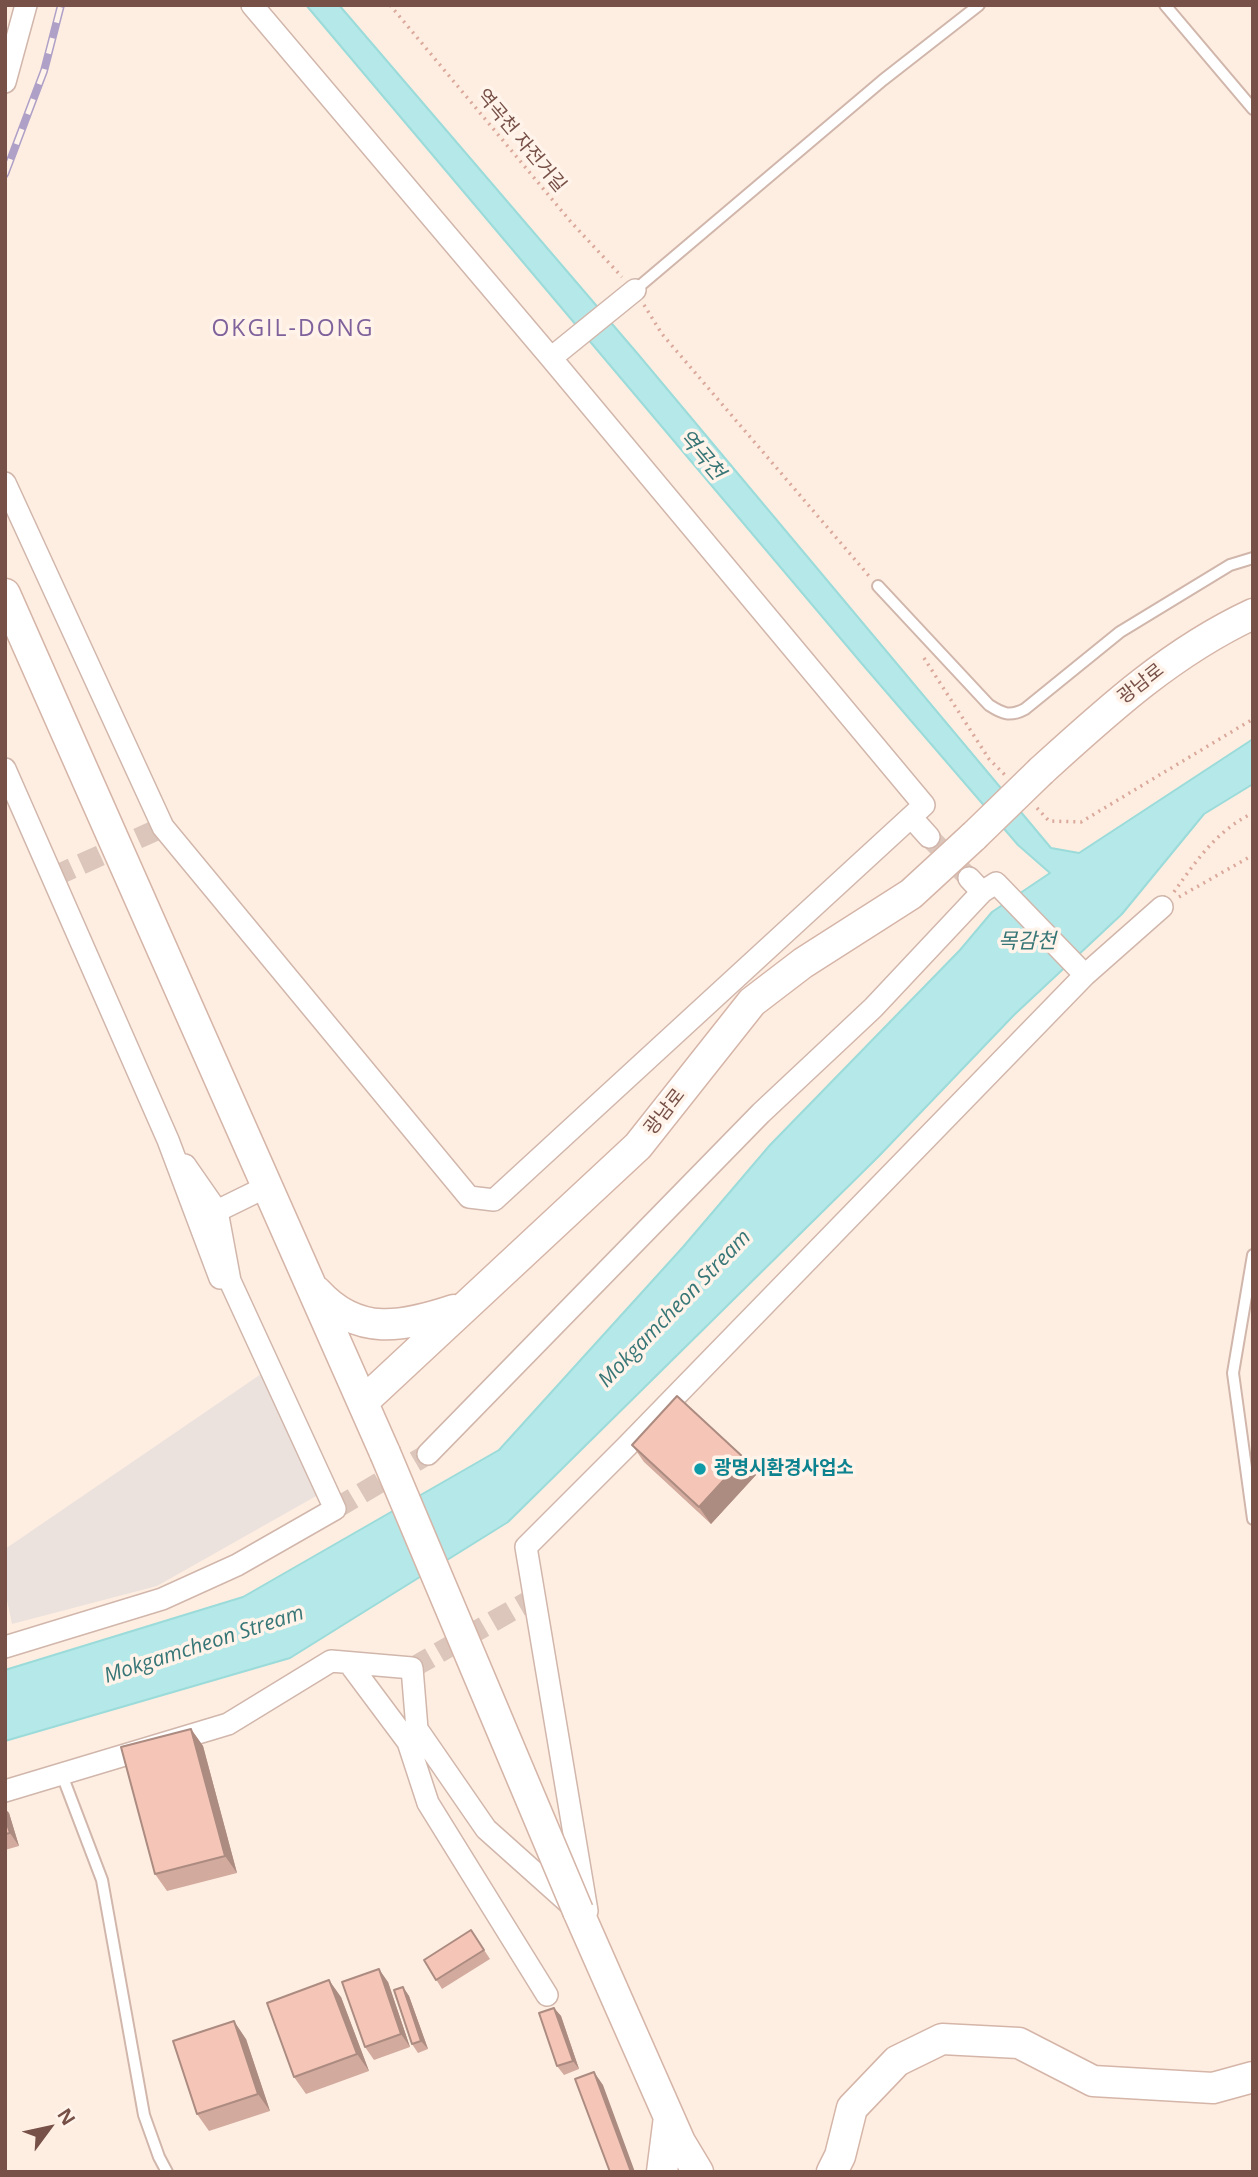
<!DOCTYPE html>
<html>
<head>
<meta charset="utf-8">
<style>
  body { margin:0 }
  #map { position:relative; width:1258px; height:2177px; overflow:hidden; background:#feeee2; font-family:"Open Sans",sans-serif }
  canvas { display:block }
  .frame { position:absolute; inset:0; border:7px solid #775047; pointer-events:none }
  .north { position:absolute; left:14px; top:2093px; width:70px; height:70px; -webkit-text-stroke:5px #fff3ea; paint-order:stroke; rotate:57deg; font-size:19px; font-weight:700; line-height:28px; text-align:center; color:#775047 }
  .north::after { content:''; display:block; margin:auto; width:24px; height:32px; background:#775047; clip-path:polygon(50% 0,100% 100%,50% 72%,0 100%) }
</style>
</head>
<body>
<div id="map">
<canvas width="1258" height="2177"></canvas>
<div class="frame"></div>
<div class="north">N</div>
</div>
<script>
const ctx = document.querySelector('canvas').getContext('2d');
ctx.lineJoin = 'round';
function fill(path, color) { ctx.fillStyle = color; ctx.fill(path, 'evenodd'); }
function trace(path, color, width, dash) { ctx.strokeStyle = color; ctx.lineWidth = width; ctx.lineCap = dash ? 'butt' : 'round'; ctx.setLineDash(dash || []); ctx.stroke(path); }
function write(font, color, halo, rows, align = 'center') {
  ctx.font = font + ' "Open Sans","Noto Sans KR",sans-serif'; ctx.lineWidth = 7; ctx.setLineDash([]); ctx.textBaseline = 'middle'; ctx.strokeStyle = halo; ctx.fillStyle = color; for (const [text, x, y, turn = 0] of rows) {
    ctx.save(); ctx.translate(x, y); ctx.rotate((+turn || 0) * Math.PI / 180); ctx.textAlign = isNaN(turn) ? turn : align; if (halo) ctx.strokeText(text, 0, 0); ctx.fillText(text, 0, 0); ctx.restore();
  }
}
const industrial = new Path2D(`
  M261 1374 318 1495 157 1586 12 1624 5 1591V1549Z`);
const water = new Path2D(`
  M306 5H339L637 353 1051 848 1079 853 1253 739V784L1204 814 1122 914 1014 1015 879 1156 508 1522 290 1658 5 1741V1670L243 1597 499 1450 683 1247 770 1145 960 950 992 912 1050 873 1018 845 863 665Z`);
const streetTunnel = new Path2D(`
  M929 837 969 878
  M53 877 163 827
  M335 1509 428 1454
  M412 1668 534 1598`);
const path = new Path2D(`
  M390 5 571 222 622 277
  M644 305 662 334 869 576
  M924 658 989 759 1005 775
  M1037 808 1049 821 1081 822 1253 719
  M1174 892C1196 861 1217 830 1253 813
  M1179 897 1253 855`);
const lane = new Path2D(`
  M1165 5 1253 109
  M635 290 883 80 979 5
  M878 586 989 705C1003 714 1010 717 1025 709L1120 632 1230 565 1253 558
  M1253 1255 1233 1373 1253 1519
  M62 1775 102 1880 144 2115 159 2157 167 2172`);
const street = new Path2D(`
  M5 82 26 5
  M551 358 635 290
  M5 483 163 827 469 1197 494 1200 924 805 551 358 252 5
  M5 769 168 1140 220 1278
  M911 817 929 837
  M969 878 982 892 996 883 1085 975
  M185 1165 217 1211
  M428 1454 761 1113 873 1008 982 892
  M5 1647 162 1599 237 1565 335 1509 230 1281 217 1211 266 1187
  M349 1663 408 1742 422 1747
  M408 1742 428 1803 547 1995
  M5 1791 228 1724 331 1661 412 1668 417 1729 486 1829 571 1905
  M587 1911 526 1547 627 1446 1085 975 1162 907`);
const secondary = new Path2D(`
  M5 594 385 1453
  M1041 771C1107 711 1171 652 1253 614
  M317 1292C358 1337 403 1327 454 1310
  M363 1402 638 1146 752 1002 803 963 911 894 974 836
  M578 1911 680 2142 698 2172
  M662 2172 669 2117
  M832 2172 840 2156 852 2108 897 2061 942 2039 1019 2043 1093 2081 1213 2088 1253 2077`);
const rail = new Path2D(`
  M5 174 44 71 61 5`);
const secondaryBridge = new Path2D(`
  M974 836 1041 771
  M385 1453 578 1911`);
const wall = new Path2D(`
  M632 1445 756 1475 711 1524 644 1462Z
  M191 1729 203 1746 237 1873 167 1891 155 1874Z
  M5 1809 9 1813 19 1846 5 1850Z
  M471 1930 490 1959 442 1989 424 1960Z
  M388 1982 410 2047 374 2060 365 2047Z
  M403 1987 409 1996 428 2049 418 2053 412 2044Z
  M341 1997 369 2071 306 2094 294 2077Z
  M554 2008 561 2016 579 2069 564 2075 557 2066Z
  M246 2039 270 2111 209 2131 197 2114Z`);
const shadedWall = new Path2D(`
  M744 1458 756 1475 711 1524 699 1507Z
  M191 1729 203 1746 237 1873 225 1856Z
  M5 1809 9 1813 19 1846 10 1833 5 1818Z
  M379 1969 388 1982 410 2047 401 2034Z
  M329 1980 341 1997 369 2071 357 2054Z
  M403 1987 409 1996 428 2049 421 2041Z
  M554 2008 561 2016 579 2069 573 2061Z
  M234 2021 246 2039 270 2111 258 2094Z
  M594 2072 603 2085 635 2172H631Z`);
const building = new Path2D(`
  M677 1396 744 1458 699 1507 632 1445Z
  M191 1729 225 1856 155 1874 121 1747Z
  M5 1818 10 1833 5 1834Z
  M471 1930 484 1950 436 1980 424 1960Z
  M379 1969 401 2034 365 2047 342 1982Z
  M329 1980 357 2054 294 2077 267 2003Z
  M403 1987 421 2041 412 2044 394 1990Z
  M554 2008 573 2061 557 2066 539 2013Z
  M234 2021 258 2094 197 2114 173 2041Z
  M594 2072 631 2172H610L575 2079Z`);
const markers = [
  [700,1469,7,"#0f9aa8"]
];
const streetNames = [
  ["역곡천 자전거길",521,141,50],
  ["광남로",1141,684,-38],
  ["광남로",665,1112,-52]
];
const cultureNames = [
  ["광명시환경사업소",714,1469]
];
const waterNames = [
  ["역곡천",701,455,50],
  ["목감천",1027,942],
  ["Mokgamcheon Stream",675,1309,-46],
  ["Mokgamcheon Stream",204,1645,-18]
];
const quarterNames = [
  ["OKGIL-DONG",293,329]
];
fill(industrial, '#ece2dd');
fill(water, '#b5e8e8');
trace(water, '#9bdbda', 2);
trace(streetTunnel, '#dcc6bb', 21, [21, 10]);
trace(lane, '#d1b6ab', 14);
trace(street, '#d1b6ab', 24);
trace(secondary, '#d5b5a8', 33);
trace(path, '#daa99b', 3.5, [2, 5]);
trace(lane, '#fff', 10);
trace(street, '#fff', 21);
trace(secondary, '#fff', 30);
trace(rail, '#afa0c7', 8);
trace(rail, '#fff3ea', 5, [16]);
trace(secondaryBridge, '#d5b5a8', 33, []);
trace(secondaryBridge, '#fff', 30);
fill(wall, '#d3aa9e');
fill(shadedWall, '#ac8b81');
fill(building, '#f5c6b8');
trace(building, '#ac8b81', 2);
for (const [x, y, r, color] of markers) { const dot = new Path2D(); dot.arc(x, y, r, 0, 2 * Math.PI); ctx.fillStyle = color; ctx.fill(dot); trace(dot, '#fff3ea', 2.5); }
write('19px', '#775047', '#fff3ea', streetNames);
write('bold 19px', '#0d838f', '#fff3ea', cultureNames, 'left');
write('italic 21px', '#377676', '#fff3ea', waterNames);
ctx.letterSpacing = '2px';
write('23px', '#7f629b', '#fff3ea', quarterNames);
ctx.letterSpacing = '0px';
</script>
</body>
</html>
